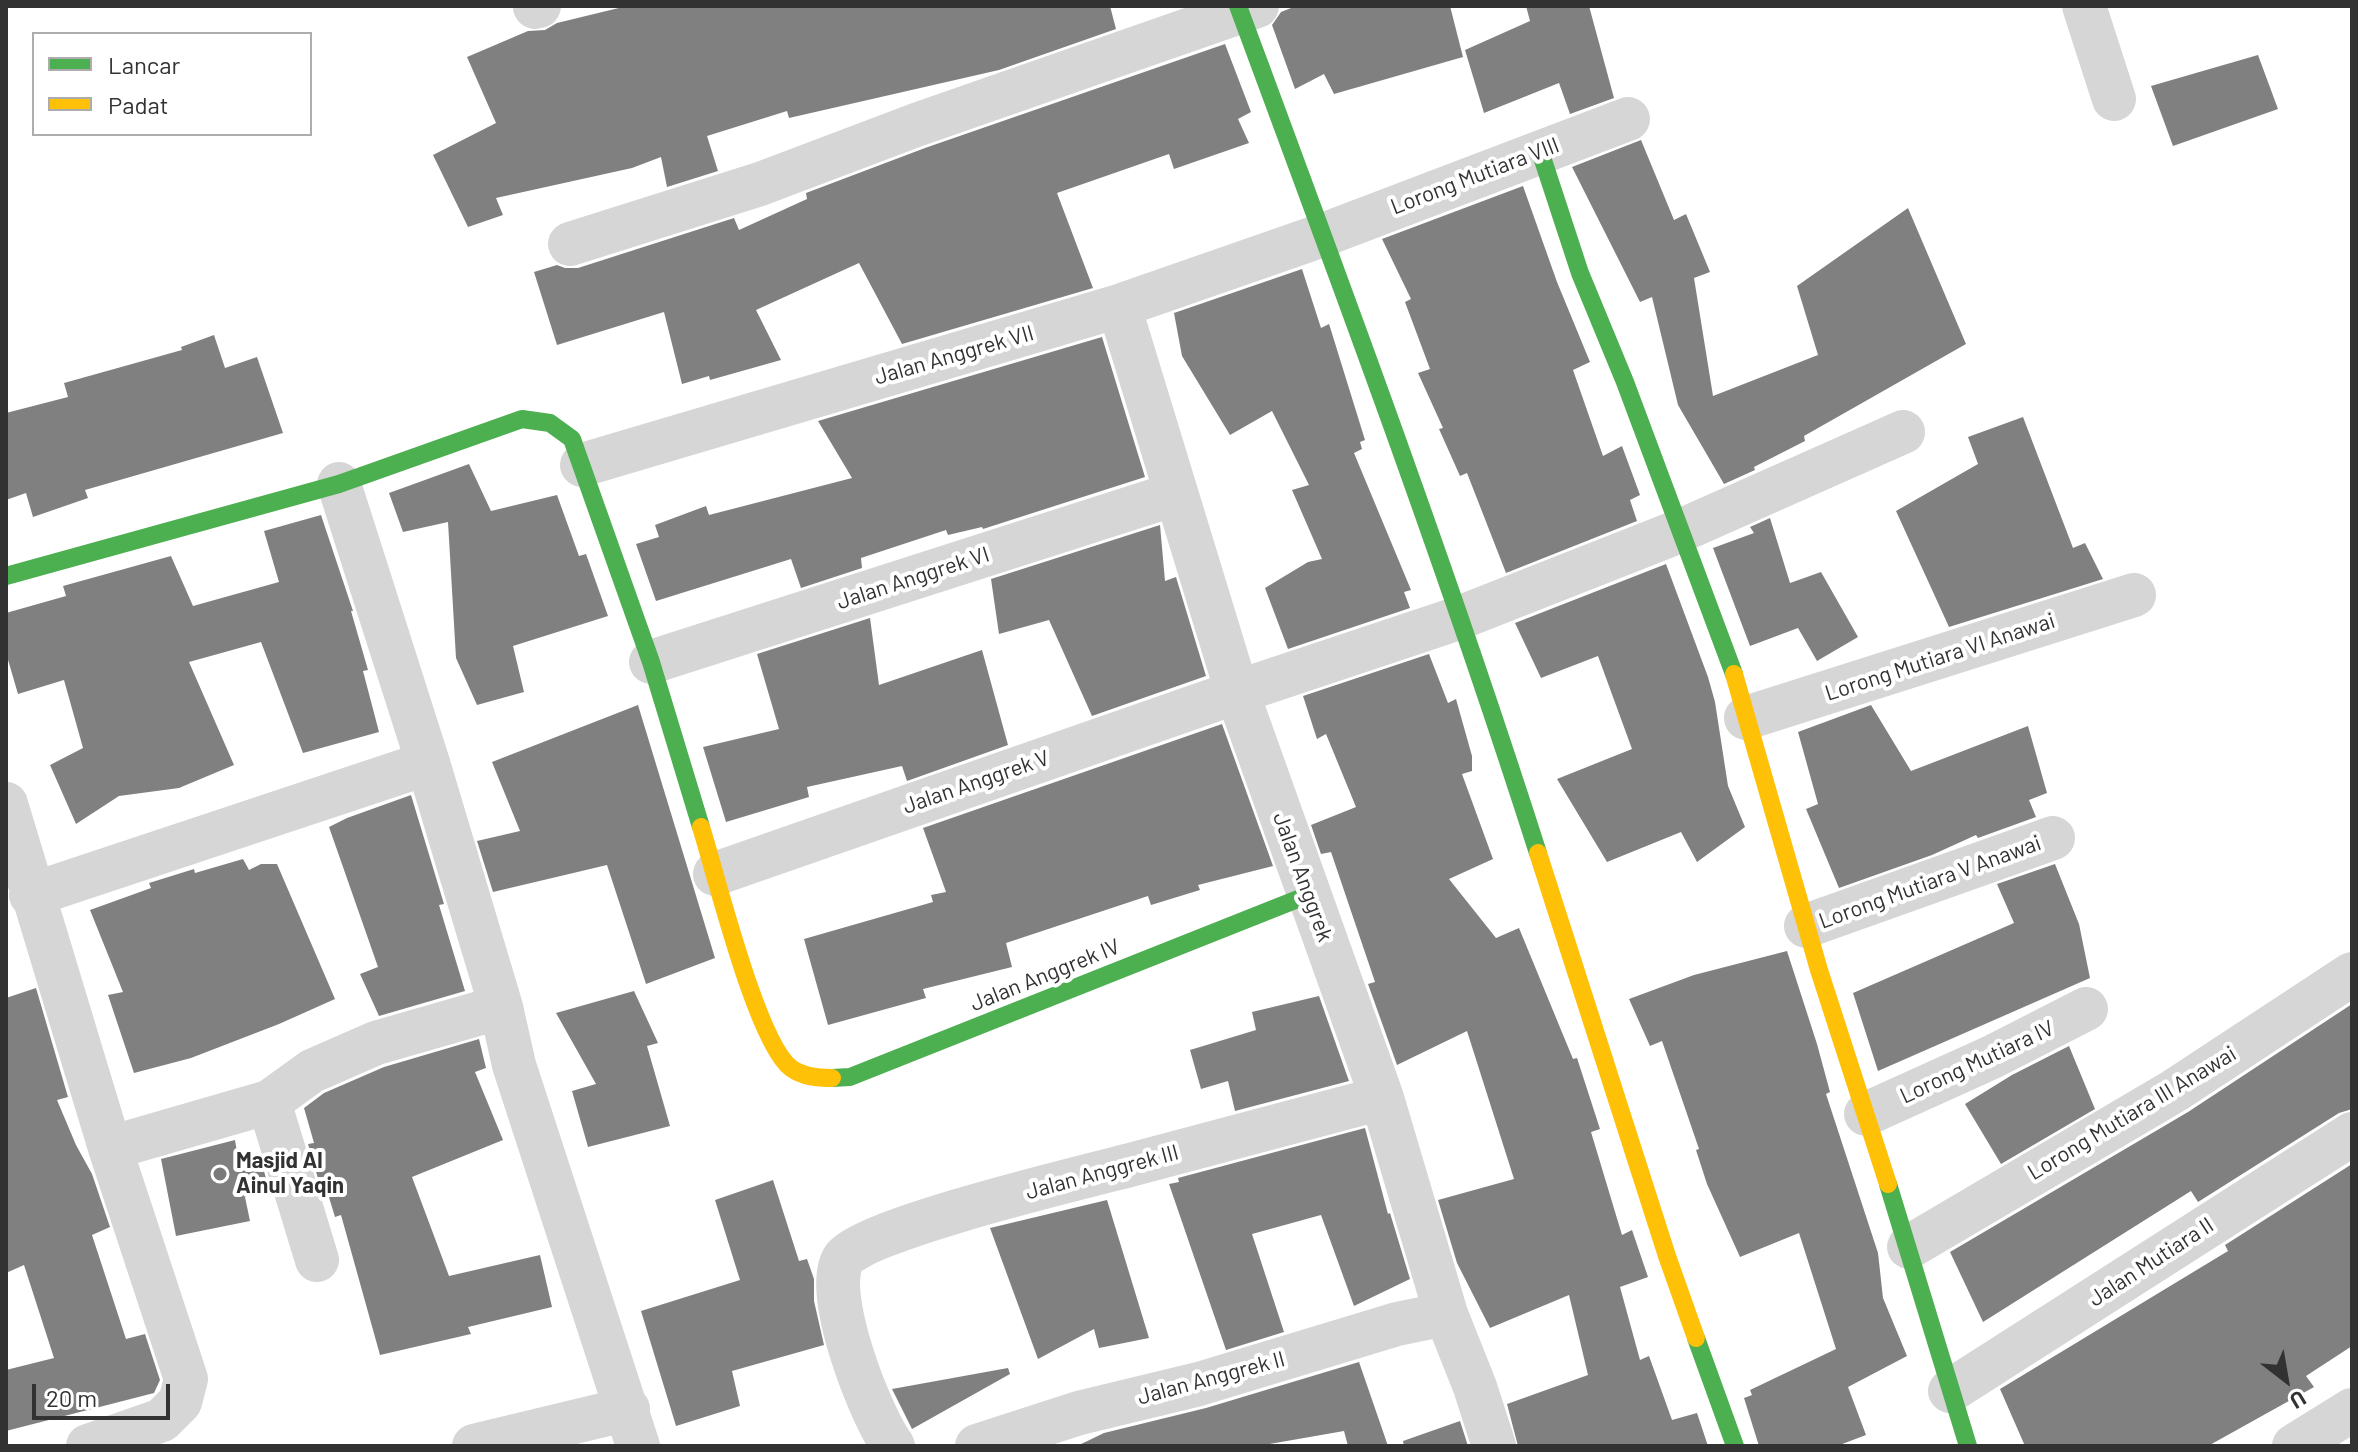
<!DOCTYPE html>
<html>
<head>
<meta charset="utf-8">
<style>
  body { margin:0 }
  #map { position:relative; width:2358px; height:1452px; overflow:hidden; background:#fff; font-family:Barlow,sans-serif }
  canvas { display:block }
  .frame { position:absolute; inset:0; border:8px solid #323232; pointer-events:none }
  .legend { position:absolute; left:32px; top:32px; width:280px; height:104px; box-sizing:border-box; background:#fff; border:2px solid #adadad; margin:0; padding:10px 14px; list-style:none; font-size:24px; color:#323232 }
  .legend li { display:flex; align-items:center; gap:16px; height:40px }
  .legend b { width:40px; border:2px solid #adadad }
  .north { position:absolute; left:2246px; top:1340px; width:80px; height:80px; -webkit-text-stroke:6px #fff; paint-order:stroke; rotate:149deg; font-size:22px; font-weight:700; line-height:32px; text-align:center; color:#323232 }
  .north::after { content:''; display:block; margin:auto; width:28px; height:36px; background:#323232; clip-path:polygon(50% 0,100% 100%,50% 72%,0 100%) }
  .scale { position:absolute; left:32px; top:1384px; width:138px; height:36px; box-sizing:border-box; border:4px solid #323232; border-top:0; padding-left:10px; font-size:24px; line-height:28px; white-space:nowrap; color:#323232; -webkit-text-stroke:6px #fff; paint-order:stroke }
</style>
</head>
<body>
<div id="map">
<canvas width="2358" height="1452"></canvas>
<div class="frame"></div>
<ul class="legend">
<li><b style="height:10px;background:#4caf50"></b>Lancar</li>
<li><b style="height:10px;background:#ffc107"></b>Padat</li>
</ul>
<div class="north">U</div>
<div class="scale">20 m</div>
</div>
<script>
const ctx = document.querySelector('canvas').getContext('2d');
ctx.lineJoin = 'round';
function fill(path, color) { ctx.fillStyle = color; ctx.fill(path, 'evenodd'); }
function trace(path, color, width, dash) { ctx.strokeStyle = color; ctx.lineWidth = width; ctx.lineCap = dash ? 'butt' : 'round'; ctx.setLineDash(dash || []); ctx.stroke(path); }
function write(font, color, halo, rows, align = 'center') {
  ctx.font = font + ' Barlow,sans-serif'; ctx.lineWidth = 8; ctx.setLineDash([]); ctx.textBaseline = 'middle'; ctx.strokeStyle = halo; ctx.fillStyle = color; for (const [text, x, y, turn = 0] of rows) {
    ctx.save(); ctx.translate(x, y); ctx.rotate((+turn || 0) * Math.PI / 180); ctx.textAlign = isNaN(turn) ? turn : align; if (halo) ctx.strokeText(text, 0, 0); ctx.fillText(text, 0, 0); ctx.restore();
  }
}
const building = new Path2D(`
  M627 6H1110L1116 29 999 70 789 118 787 111 707 136 718 171 667 187 661 157 632 168 496 198 503 215 468 227 433 155 496 123 467 57 528 31 545 30 557 23Z
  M1296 6H1450L1463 57 1334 94 1324 74 1295 89 1272 25 1281 12Z
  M1526 6H1589L1614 98 1570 114 1559 83 1484 113 1465 50 1530 21Z
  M1225 44 1251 112 1238 119 1249 143 1174 169 1169 154 1057 193 1093 288 902 344 859 263 756 310 781 360 710 380 709 376 682 384 664 312 557 345 534 272 557 265 565 268H578L734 218 739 230 807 199 806 193 925 148Z
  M2258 55 2278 109 2173 146 2151 86Z
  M1641 140 1674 220 1686 214 1710 272 1694 278 1713 396 1818 355 1797 286 1908 208 1966 344 1804 436 1805 441 1754 467 1755 470 1724 484 1678 405 1652 297 1640 302 1572 167Z
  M1523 186 1557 282 1590 362 1573 370 1603 456 1622 446 1640 495 1630 500 1637 521 1506 573 1467 473 1460 476 1439 429 1443 428 1418 373 1430 369 1405 302 1411 299 1382 239Z
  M1302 269 1321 328 1329 324 1330 327 1365 440 1360 442 1362 449 1354 453 1411 590 1404 592 1410 608 1288 649 1265 588 1308 562 1322 559 1292 490 1309 485 1272 411 1230 435 1182 356 1174 313Z
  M214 335 225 368 257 357 283 433 85 490 88 498 33 517 26 493 6 500V413L68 397 64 383 182 350 181 347Z
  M1102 337 1145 477 983 529 982 527 948 535 946 530 861 558 862 568 801 588 791 559 656 601 636 544 659 537 655 525 706 506 709 515 852 478 818 421Z
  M2023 417 2073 548 2085 543 2103 579 1949 627 1896 511 1978 464 1968 437Z
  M469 464 491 511 557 495 579 556 586 554 608 616 513 646 524 692 477 705 456 658 448 522 403 532 389 493Z
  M321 515 353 611H351L368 670 363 671 379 732 303 753 261 642 189 662 234 765 179 788 119 796 76 824 50 765 83 748 64 680 18 694 6 653V613L66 596 63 586 171 556 193 606 279 582 264 531Z
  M1770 518 1790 583 1821 572 1858 637 1817 661 1798 628 1750 646 1713 548 1754 533 1750 527Z
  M1160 525 1165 581 1176 577 1206 676 1092 716 1049 620 999 634 991 579Z
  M1666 564 1708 677 1715 702 1728 786 1745 827 1697 862 1681 832 1607 862 1557 779 1632 749 1598 656 1541 678 1515 623Z
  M870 618 879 685 982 650 1008 745 907 781 902 766 807 787 809 797 726 822 703 747 779 729 757 654Z
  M1429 654 1448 703 1456 699 1472 756V771L1462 774 1493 859 1449 879 1496 938 1519 928 1573 1059 1577 1058 1600 1129 1591 1132 1622 1235 1632 1230 1648 1277 1620 1287 1640 1360 1649 1356 1672 1420 1697 1413 1708 1446H1518L1507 1404 1588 1375 1569 1295 1490 1328 1457 1263 1438 1200 1514 1179 1467 1031 1397 1065 1368 984 1375 982 1331 852 1321 854 1311 825 1356 807 1326 734 1317 739 1303 696Z
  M638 705 715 958 646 984 607 865 493 892 477 841 520 831 492 762Z
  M1871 705 1911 771 2028 726 2047 793 2029 800 2036 817 1978 838 1976 835 1932 855 1839 888 1806 809 1818 804 1798 732Z
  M1222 724 1273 866 1198 885 1200 890 1151 905 1148 896 1006 943 1012 967 923 989 926 998 828 1025 804 939 933 902 931 895 946 892 923 828Z
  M411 795 444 904 439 905 465 991 379 1016 360 974 378 967 329 827 347 818Z
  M243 859 249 870 261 864H277L335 999 279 1024 191 1058 134 1073 108 995 123 992 90 910 151 888 149 883 194 869 195 873Z
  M2055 864 2079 924 2090 978 1878 1071 1853 993 2014 923 1997 884Z
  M1787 951 1817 1044 1830 1092 1826 1094 1878 1253 1883 1298 1907 1356 1848 1387 1866 1435 1837 1446H1759L1744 1398 1752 1395 1750 1390 1836 1349 1799 1233 1740 1257 1707 1184 1696 1150 1699 1149 1662 1041 1650 1046 1629 999 1694 975Z
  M36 988 68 1097 57 1100 76 1145 92 1174 110 1227 92 1235 126 1339 145 1334 160 1380 154 1393 6 1431V1370L54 1358 24 1265 6 1273V998Z
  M634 991 658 1043 647 1046 670 1126 588 1147 572 1091 596 1084 556 1013Z
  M1319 996 1349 1081 1235 1111 1228 1081 1201 1089 1190 1050 1256 1030 1252 1012Z
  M2352 1004V1109L2339 1113 2198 1202 2191 1191 1983 1322 1950 1252 2188 1112Z
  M479 1039 486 1068 475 1072 503 1140 412 1177 449 1276 540 1255 552 1307 468 1327 471 1334 380 1355 341 1215 335 1217 324 1181 319 1182 308 1144 314 1143 304 1108 324 1093 384 1067Z
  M2069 1046 2095 1109 2001 1164 1965 1104 2012 1075Z
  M1365 1128 1388 1214 1390 1213 1410 1279 1354 1306 1321 1215 1252 1234 1284 1332 1226 1350 1169 1184 1179 1182 1178 1178Z
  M235 1140 238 1158 259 1154 270 1192 245 1197 250 1221 176 1236 161 1159Z
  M2352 1164V1346L2306 1376 2314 1387 2208 1446H2025L2000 1389 2228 1251 2225 1245Z
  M773 1180 799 1261 807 1259 814 1279V1301L824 1345 732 1371 740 1406 676 1426 641 1311 740 1280 715 1200Z
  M1107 1200 1149 1338 1099 1348 1094 1329 1038 1359 990 1228Z
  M1359 1362 1388 1446H1348L1344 1431 1258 1446H1077L1104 1433 1206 1408Z
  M1008 1368 1010 1374 912 1429 892 1389Z
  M1460 1421 1468 1446H1404L1403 1441Z`);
const street = new Path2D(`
  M2084 6 2114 99
  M535 7 539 6
  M570 244 760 184 916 125 1257 6
  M1119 306 1237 692 1382 1098 1446 1314 1475 1387 1494 1446
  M582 465 1119 306 1323 235 1628 119
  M339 484 428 763 501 1007 514 1065 638 1446
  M651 662 1175 494
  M1746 718 2134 595
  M6 804 110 1148 186 1379 180 1402 162 1420 88 1446
  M715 874 1237 692 1459 618 1680 531 1903 432
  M31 895 428 763
  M1806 926 2053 838
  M269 1102 317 1260
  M1866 1114 1992 1057 2086 1009
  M110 1148 269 1102 312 1071 376 1043 501 1007
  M1909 1247 2174 1091 2352 974
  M1950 1391 2352 1134
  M474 1446 628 1409
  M893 1446C871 1417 821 1290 844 1258 865 1229 1084 1177 1130 1165 1214 1143 1298 1120 1382 1098
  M977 1446 1079 1413 1199 1384 1397 1324 1446 1314
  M2294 1446 2352 1410`);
const fast = new Path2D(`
  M1238 6C1342 287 1447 568 1538 853
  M1540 151 1580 273 1625 382 1734 674
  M6 576 339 484 522 419 550 423 572 439 651 662 701 827
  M832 1078 850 1077 1308 895
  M1888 1184 1968 1446
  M1696 1338 1735 1446`);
const slow = new Path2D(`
  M1734 674 1819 970 1888 1184
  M701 827C716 875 757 1043 791 1068 803 1077 818 1078 832 1078
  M1538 853 1667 1256 1696 1338`);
const markers = [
  [220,1174,8,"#7a7a7a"]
];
const streetNames = [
  ["Lorong Mutiara VIII",1475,176,-21],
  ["Jalan Anggrek VII",954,355,-16],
  ["Jalan Anggrek VI",913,578,-18],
  ["Lorong Mutiara VI Anawai",1940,657,-18],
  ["Jalan Anggrek V",976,782,-19],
  ["Jalan Anggrek",1303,877,70],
  ["Lorong Mutiara V Anawai",1930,882,-20],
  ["Jalan Anggrek IV",1045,975,-22],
  ["Lorong Mutiara IV",1977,1062,-25],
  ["Lorong Mutiara III Anawai",2132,1113,-31],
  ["Jalan Anggrek III",1102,1172,-15],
  ["Jalan Mutiara II",2151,1262,-33],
  ["Jalan Anggrek II",1211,1378,-15]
];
const poiNames = [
  ["Masjid Al",236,1161],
  ["Ainul Yaqin",236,1186]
];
fill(building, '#808080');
trace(street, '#d6d6d6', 44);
trace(fast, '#4caf50', 18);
trace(slow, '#ffc107', 18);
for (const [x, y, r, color] of markers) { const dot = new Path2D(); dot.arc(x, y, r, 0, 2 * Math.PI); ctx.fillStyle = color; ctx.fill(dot); trace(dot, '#fff', 3); }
write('22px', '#323232', '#fff', streetNames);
write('bold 22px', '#323232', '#fff', poiNames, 'left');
</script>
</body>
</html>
